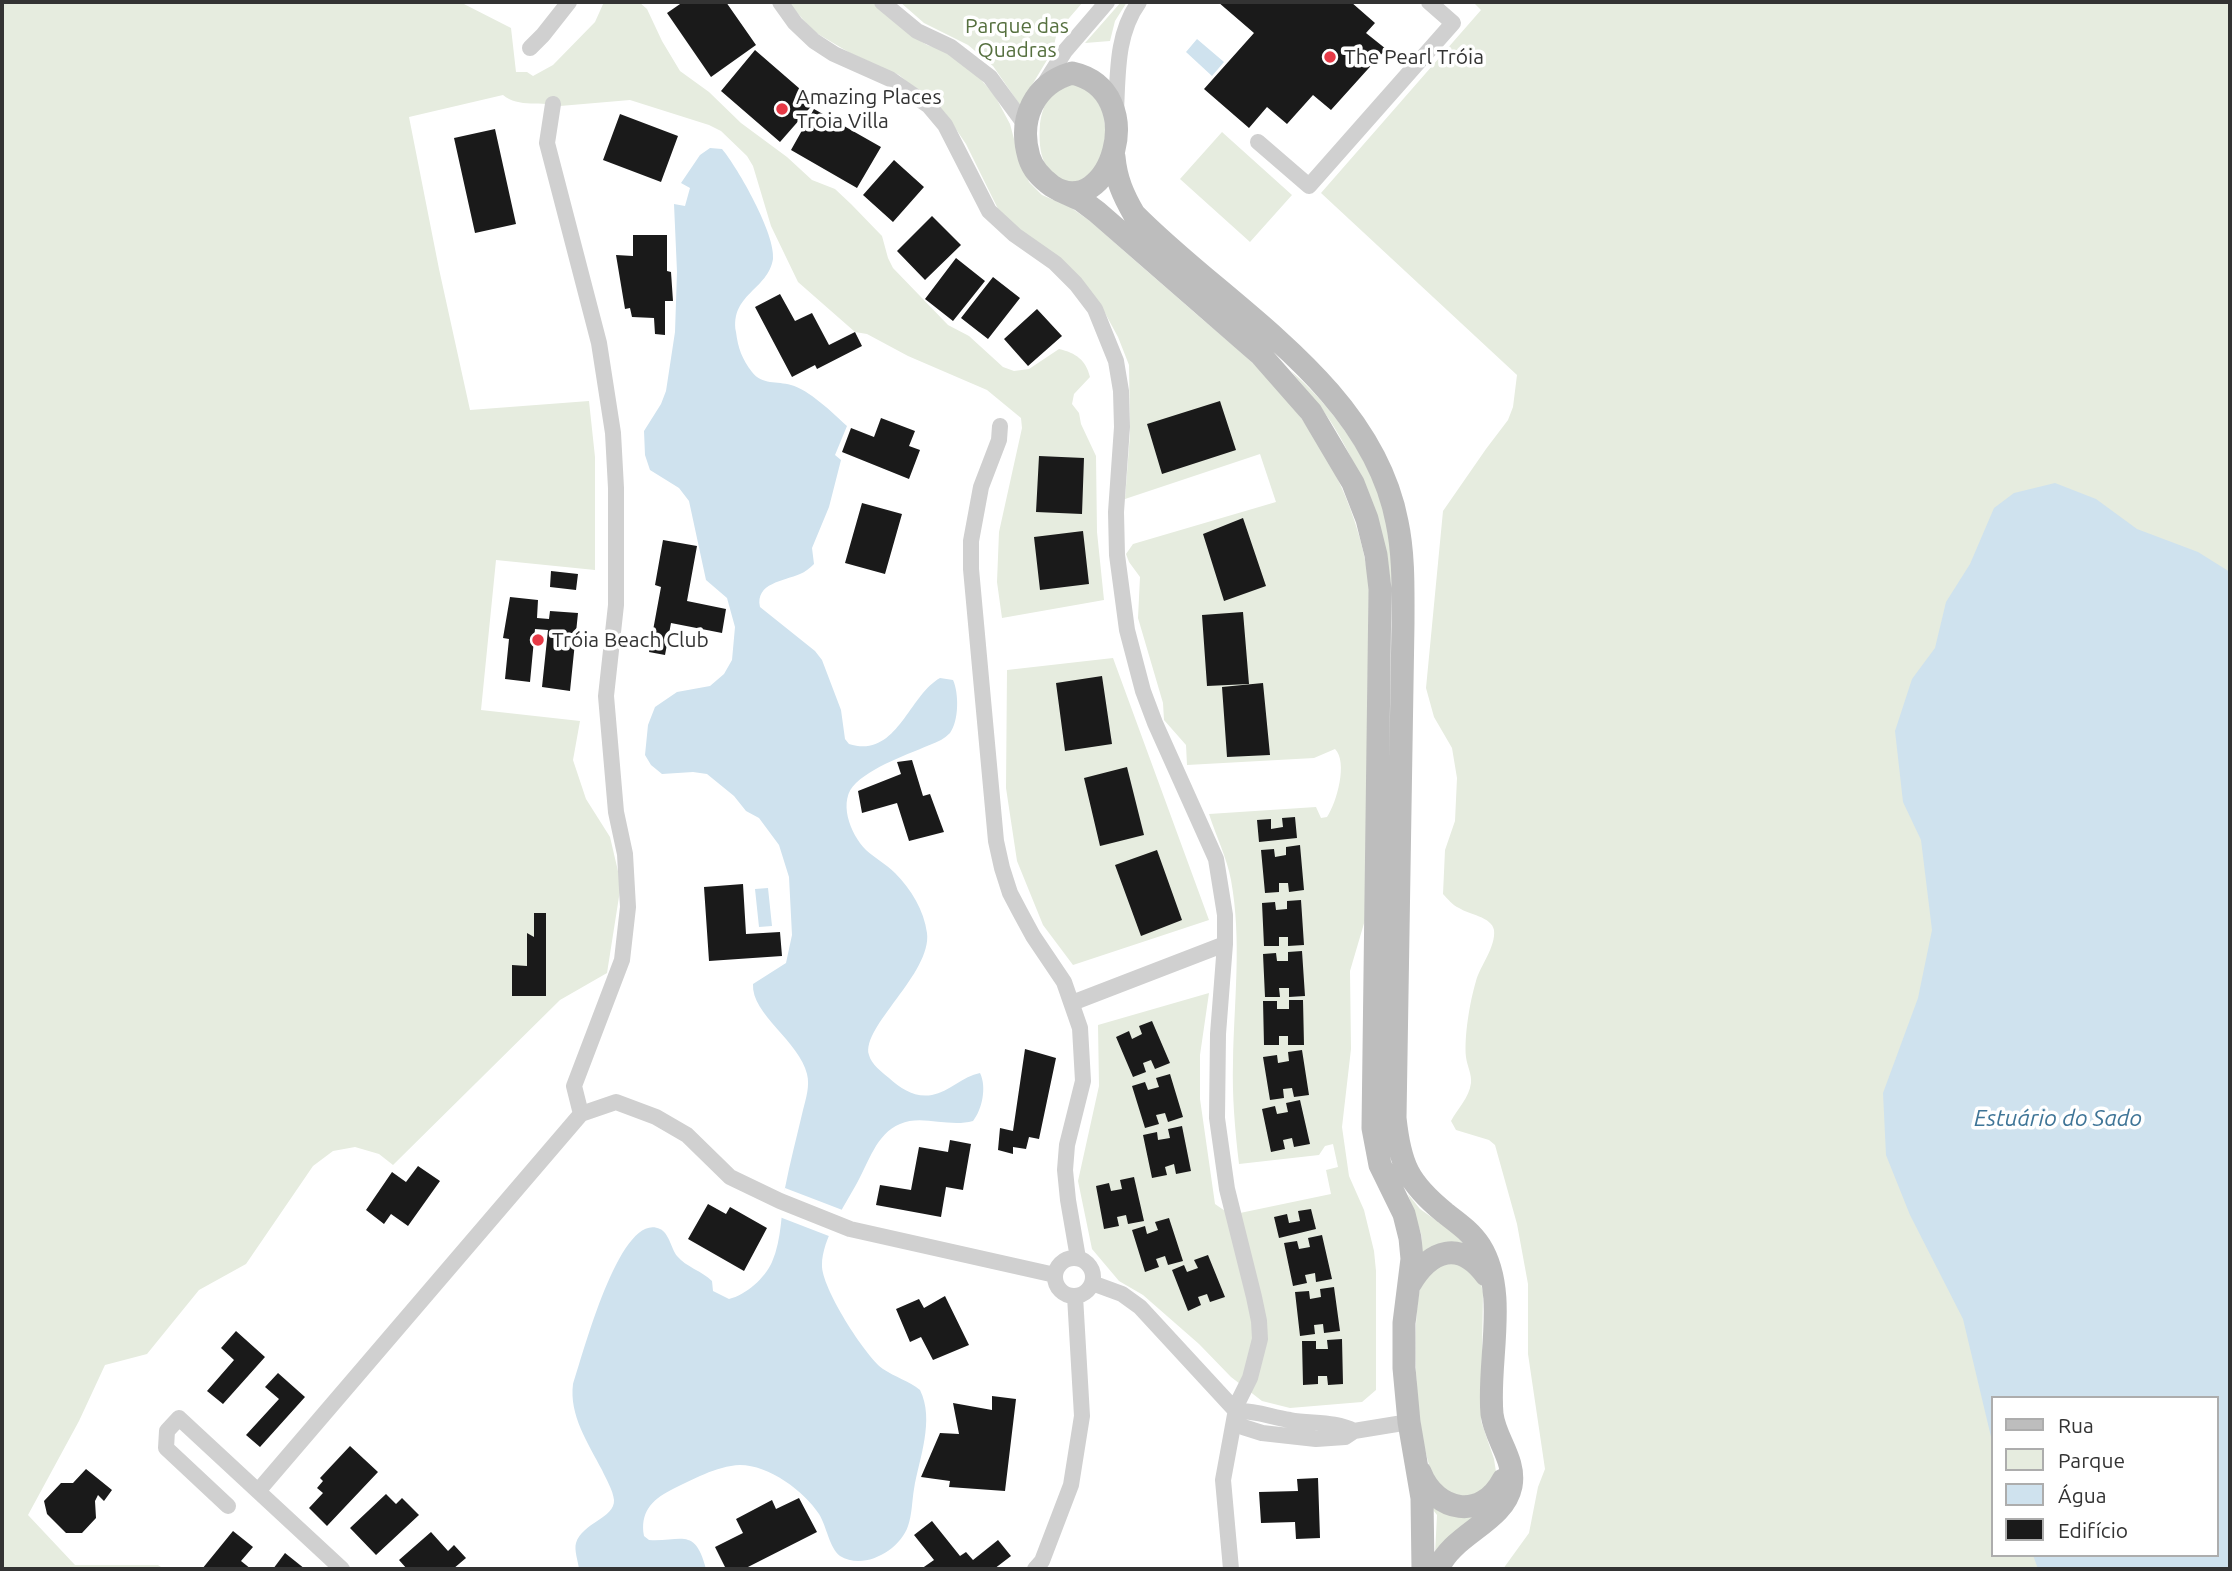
<!DOCTYPE html>
<html>
<head>
<meta charset="utf-8">
<style>
  body { margin:0 }
  #map { position:relative; width:2232px; height:1571px; overflow:hidden; background:#fff; font-family:Ubuntu,sans-serif }
  canvas { display:block }
  .frame { position:absolute; inset:0; border:4px solid #333; pointer-events:none }
  .legend { position:absolute; left:1991px; top:1396px; width:228px; height:161px; box-sizing:border-box; background:#fff; border:2px solid #adadad; margin:0; padding:9px 12px; list-style:none; font-size:21px; color:#333 }
  .legend li { display:flex; align-items:center; gap:14px; height:35px }
  .legend b { width:35px; border:2px solid #adadad }
</style>
</head>
<body>
<div id="map">
<canvas width="2232" height="1571"></canvas>
<div class="frame"></div>
<ul class="legend">
<li><b style="height:9px;background:#bdbdbd"></b>Rua</li>
<li><b style="height:19px;background:#e6ecdf"></b>Parque</li>
<li><b style="height:19px;background:#cfe2ee"></b>Água</li>
<li><b style="height:19px;background:#1a1a1a"></b>Edifício</li>
</ul>
</div>
<script>
const ctx = document.querySelector('canvas').getContext('2d');
ctx.lineJoin = 'round';
function fill(path, color) { ctx.fillStyle = color; ctx.fill(path, 'evenodd'); }
function trace(path, color, width, dash) { ctx.strokeStyle = color; ctx.lineWidth = width; ctx.lineCap = dash ? 'butt' : 'round'; ctx.setLineDash(dash || []); ctx.stroke(path); }
function write(font, color, halo, rows, align = 'center') {
  ctx.font = font + ' Ubuntu,sans-serif'; ctx.lineWidth = 7; ctx.setLineDash([]); ctx.textBaseline = 'middle'; ctx.strokeStyle = halo; ctx.fillStyle = color; for (const [text, x, y, turn = 0] of rows) {
    ctx.save(); ctx.translate(x, y); ctx.rotate((+turn || 0) * Math.PI / 180); ctx.textAlign = isNaN(turn) ? turn : align; if (halo) ctx.strokeText(text, 0, 0); ctx.fillText(text, 0, 0); ctx.restore();
  }
}
const green = new Path2D(`
  M2 2H460L511 28 516 72H527L533 76 553 65 595 22 604 2H639L647 9 662 41 680 71 709 92 741 123 787 157 812 180 835 189 851 204 882 236 888 258 893 268 948 325 969 336 1003 367 1014 371 1029 369 1059 349C1076 353 1086 360 1090 377L1074 394 1072 404 1079 413 1081 424 1096 456 1097 532 1104 600 1002 618 997 582 999 532 1022 428 1021 418 987 390 908 356 867 334 855 332 798 282 771 226 753 166 747 156 721 131 709 125 630 100 560 106C543 101 518 108 503 95L409 117 439 269 470 410 589 401 595 457V570L496 560 481 710 580 721 573 760 586 799 610 837 621 884 607 973 560 1000 393 1165 379 1154 355 1147 333 1151 313 1166 246 1264 199 1290 147 1354 105 1365 79 1421 28 1515 75 1565H158L164 1569H2Z
  M788 2H873L908 33 927 45 943 50 978 76 995 96 1010 124 1018 154 1029 182 1042 195 1070 207 1090 221C1125 252 1160 282 1194 312 1217 332 1241 351 1262 372 1319 430 1357 501 1369 581L1365 920 1350 971 1351 1049 1342 1127 1349 1176 1364 1210 1374 1251 1376 1271V1390L1362 1402 1290 1408 1262 1401 1231 1377 1199 1344 1143 1295 1119 1281 1092 1249 1078 1181 1099 1086 1098 1025 1209 993 1200 1055V1099L1215 1204 1228 1213H1240L1331 1194 1326 1170 1338 1167 1333 1144 1325 1146 1319 1155 1239 1164C1235 1130 1232 1096 1233 1062 1234 1001 1242 941 1231 880 1227 858 1216 836 1209 814L1316 807 1321 818 1327 817C1337 802 1348 762 1335 749L1314 758 1187 765 1186 745 1164 720 1163 703 1138 618 1140 577 1129 562 1126 554 1133 544 1276 502 1260 454 1125 499 1130 434 1129 365 1118 337 1105 313 1000 213 966 144 945 113 899 75 850 53 813 31Z
  M900 2H1083L1057 32 1053 50 1020 105 993 66 968 45 924 23Z
  M1121 2H1127L1115 21 1110 41 1085 43Z
  M1473 2H2230V724L1992 1398V1555H2067V1569H1503L1529 1533 1538 1487 1545 1469 1528 1354V1284L1517 1224 1495 1145 1489 1140 1456 1130 1451 1121C1458 1108 1469 1098 1471 1083 1472 1074 1467 1066 1466 1057 1464 1036 1470 1001 1476 981 1480 966 1496 947 1494 930 1492 917 1468 914 1459 908 1452 905 1448 899 1443 894L1445 850 1455 821 1457 778 1452 748 1434 717 1426 688 1443 511 1486 449 1508 420 1513 407 1517 375 1321 193 1481 10Z
  M1073 84 1091 91 1103 111 1107 141 1098 168 1075 184C1042 177 1038 153 1040 124 1041 115 1045 100 1053 93 1058 89 1067 87 1073 84Z
  M1222 132 1292 195 1250 242 1180 179Z
  M1291 371C1336 409 1384 478 1390 538 1392 556 1391 574 1392 592 1385 535 1364 476 1334 427 1322 407 1305 389 1291 371Z
  M1113 658 1209 920 1073 965 1043 925 1017 861 1006 788 1007 670Z
  M1408 1194 1420 1209 1454 1233 1467 1248 1422 1255V1237Z
  M1456 1262 1480 1280 1483 1292 1481 1421 1494 1459 1496 1472 1483 1491 1462 1499C1455 1496 1444 1492 1439 1486 1415 1453 1411 1329 1420 1289 1422 1281 1430 1273 1435 1266Z
  M1427 1502 1477 1515 1435 1554 1437 1515Z`);
const water = new Path2D(`
  M1197 39 1224 62 1212 76 1186 52Z
  M710 148 722 149C738 168 776 235 773 259 768 290 730 294 736 332 738 348 742 359 752 372 762 385 777 381 791 385 808 389 833 413 847 426L835 455 841 460 829 507 812 548 814 564C810 568 805 572 800 574 784 581 755 583 760 607L815 651 822 660 841 710 845 739 849 744C897 759 908 696 940 678L953 680C959 693 959 721 950 733 947 736 944 738 941 740 913 753 878 763 856 783 837 800 850 834 866 850 875 858 886 864 895 873 911 889 924 910 927 933 932 973 861 1027 869 1055 871 1064 882 1072 889 1078 901 1089 915 1098 932 1095 949 1092 963 1076 980 1073 987 1087 982 1110 973 1121 948 1128 922 1114 900 1124 876 1134 869 1162 857 1183 845 1205 822 1239 822 1265 821 1287 865 1356 883 1369 895 1377 909 1381 920 1390 935 1420 919 1459 914 1489 912 1501 912 1515 908 1526 900 1550 864 1571 840 1556 829 1547 827 1527 819 1514 804 1491 769 1465 740 1465 716 1466 692 1480 671 1490 651 1500 640 1513 644 1536L649 1540C681 1542 695 1526 706 1569H579C578 1561 574 1550 576 1543 582 1523 615 1518 614 1500 613 1490 606 1479 602 1470 588 1443 569 1415 573 1384 582 1358 620 1209 660 1229 669 1233 671 1248 677 1256 686 1267 702 1271 712 1281L713 1291 729 1299C746 1295 765 1278 772 1262 782 1239 781 1212 785 1188 790 1162 797 1136 803 1110 806 1098 810 1086 807 1074 800 1042 751 1014 753 984L786 963 792 935 789 877 779 845 759 818 746 811 734 796 707 774 693 772 662 774 651 765 645 755 648 725 655 707 677 692 710 686 724 674 732 660 735 627 727 598 706 580 689 501 679 488 650 470 645 455 644 431 661 404 666 391 675 332 677 272 674 204 685 206 690 188 681 183 700 155Z
  M2055 483 2096 499 2137 529 2198 552 2230 572V1569H2038L2033 1555H2216V1398H1992V1441L1963 1319 1910 1215 1886 1155 1883 1093 1918 998 1932 930 1921 840 1903 802 1895 731 1912 679 1935 648 1946 602 1970 564 1994 508 2014 493Z
  M768 888 772 926 759 927 755 889Z`);
const pier = new Path2D(`
  M785 1188 845 1211 834 1238 777 1216Z`);
const building = new Path2D(`
  M683 2H726L756 45 711 77 667 13Z
  M1218 2H1351L1375 23 1366 33 1386 49 1331 110 1313 95 1287 124 1267 107 1249 128 1204 89 1254 33Z
  M755 50 815 102 780 142 721 91Z
  M814 109 881 147 857 188 791 150Z
  M620 114 678 136 661 182 603 160Z
  M495 129 516 224 475 233 454 138Z
  M894 160 924 187 893 222 863 195Z
  M932 216 961 245 925 280 897 251Z
  M633 235H667V271L671 272 673 301H665V335L655 334 654 318 632 317 630 308 625 309 616 255 633 256Z
  M956 258 985 281 953 321 925 299Z
  M993 277 1020 298 988 339 961 318Z
  M780 294 795 321 812 313 829 345 855 332 862 346 817 369 815 365 792 377 755 307Z
  M1037 309 1062 336 1028 366 1004 339Z
  M1220 401 1236 450 1162 474 1147 424Z
  M881 418 915 431 909 446 920 450 909 479 842 452 851 428 874 437Z
  M1039 456 1084 458 1082 514 1036 512Z
  M862 503 902 514 885 574 845 563Z
  M1243 518 1266 586 1224 601 1203 534Z
  M1083 531 1089 584 1040 590 1034 537Z
  M663 540 697 546 687 601 726 609 722 633 671 623 665 655 649 652 661 587 655 585Z
  M551 571 578 574 576 590 550 587Z
  M510 597 538 600 537 618 549 619 550 611 578 613 570 691 542 687 548 630 535 629 530 682 505 679 509 639 503 638Z
  M1243 612 1249 684 1207 686 1202 615Z
  M1102 676 1112 744 1065 751 1056 683Z
  M1263 683 1270 755 1227 757 1222 687Z
  M912 760 923 796 930 794 944 832 909 841 897 803 862 813 858 791 901 774 897 762Z
  M1127 767 1144 835 1100 846 1084 778Z
  M1295 817 1297 838 1259 842 1257 820 1271 819V829L1283 827 1282 818Z
  M1300 845 1304 890 1289 892 1288 883H1279V892L1265 893 1261 850 1274 849 1275 857 1286 855V847Z
  M1157 850 1182 920 1141 936 1115 865Z
  M743 884 746 934 780 932 782 956 709 961 704 887Z
  M1301 900 1304 945 1288 946V937H1279V946H1264L1262 903 1275 902 1276 910 1287 909V901Z
  M534 913H546V996H512V965L527 966V933L534 937Z
  M1302 951 1305 996 1289 997V988H1279L1280 997H1265L1263 954 1276 953 1277 961H1288V952Z
  M1289 1000H1303L1304 1045H1288V1036H1279V1045H1264L1263 1001H1277V1009H1289Z
  M1152 1021 1170 1063 1155 1069 1151 1060 1143 1063 1146 1072 1133 1077 1116 1037 1129 1031 1132 1039 1142 1034 1139 1026Z
  M1025 1049 1056 1058 1039 1139 1029 1137 1026 1149 1013 1147V1154L998 1150 1000 1128 1013 1131Z
  M1302 1050 1309 1095 1294 1097 1292 1088 1283 1089 1284 1098 1270 1100 1263 1057 1277 1055 1278 1063 1289 1061 1288 1052Z
  M1170 1074 1183 1117 1168 1122 1165 1113 1156 1115 1159 1124 1145 1128 1132 1086 1145 1082 1148 1090 1159 1087 1156 1078Z
  M1300 1100 1310 1144 1294 1147 1292 1138 1283 1140 1285 1149 1271 1152 1262 1109 1275 1106 1277 1114 1288 1112 1286 1103Z
  M1182 1126 1191 1171 1176 1174 1174 1164 1165 1167 1167 1175 1152 1178 1143 1135 1157 1132 1158 1140 1170 1138 1168 1129Z
  M950 1140 971 1144 963 1190 946 1187 941 1217 876 1205 880 1185 911 1190 919 1147 948 1152Z
  M418 1166 440 1181 408 1226 391 1214 384 1224 366 1210 392 1172 406 1182Z
  M1134 1177 1144 1221 1128 1224 1126 1215 1117 1217 1119 1226 1104 1229 1096 1186 1109 1183 1111 1191 1122 1189 1120 1180Z
  M708 1204 726 1214 730 1207 767 1228 744 1271 688 1239Z
  M1311 1209 1316 1229 1279 1238 1274 1217 1287 1214 1289 1223 1300 1221 1298 1211Z
  M1169 1218 1183 1261 1168 1265 1165 1256 1156 1259 1159 1267 1145 1272 1132 1230 1145 1226 1147 1234 1158 1230 1155 1222Z
  M1322 1235 1332 1279 1316 1282 1315 1273 1305 1275 1307 1283 1293 1286 1284 1243 1297 1241 1299 1249 1310 1247 1308 1238Z
  M1208 1255 1225 1297 1210 1302 1207 1294 1198 1297 1201 1305 1188 1311 1172 1270 1184 1265 1187 1272 1198 1268 1194 1260Z
  M1334 1287 1340 1331 1324 1333 1323 1324 1314 1325 1315 1334 1300 1336 1295 1292 1309 1291 1310 1299 1321 1297 1320 1289Z
  M945 1296 969 1345 933 1360 921 1337 910 1342 896 1309 919 1299 924 1308Z
  M236 1331 265 1357 223 1404 207 1391 234 1360 221 1348Z
  M1342 1339 1343 1384 1328 1385 1327 1376H1318V1384L1303 1385 1302 1341H1316V1349H1328L1327 1340Z
  M278 1373 305 1397 260 1447 246 1435 279 1399 265 1387Z
  M992 1396 1016 1399 1005 1491 949 1487 950 1481 921 1477 940 1433 959 1434 953 1403 992 1410Z
  M350 1446 378 1472 327 1526 309 1508 323 1493 317 1488 323 1481 320 1478Z
  M86 1469 112 1490 104 1501 98 1495 95 1501 96 1518 82 1533H66L47 1514 44 1501 61 1483H73Z
  M1318 1478 1320 1538 1296 1539 1295 1522 1261 1523 1259 1492 1298 1491 1297 1479Z
  M386 1494 396 1504 402 1498 419 1515 376 1555 350 1528Z
  M799 1498 817 1532 744 1569H726L715 1547 743 1533 736 1519 772 1500 776 1509Z
  M932 1521 960 1556 966 1552 973 1560 998 1540 1011 1556 994 1569H921L934 1560 914 1535Z
  M233 1531 253 1547 241 1561 251 1569H202Z
  M431 1532 448 1551 454 1545 466 1558 453 1569H407L399 1560Z
  M285 1553 305 1569H273Z`);
const minor = new Path2D(`
  M780 2 795 23 814 41 834 54 890 79 929 106 945 125 989 211 1015 235 1055 263 1076 284 1095 309 1116 361 1121 391 1122 427 1116 512 1117 555 1127 630 1143 691 1155 723 1216 859 1225 915V944L1218 1034 1217 1118 1227 1189 1254 1297 1259 1321 1260 1339 1250 1378 1237 1404 1223 1480 1231 1569
  M882 2 917 31 951 47 990 77 1026 126
  M530 48 543 35 569 2
  M1043 86 1065 51 1107 2
  M553 104 547 143 599 343 613 433 616 488V605L606 696 616 812 625 854 628 907 622 960 574 1086 581 1114
  M1116 111C1118 74 1116 34 1139 2
  M1258 142 1309 186 1453 23 1429 2
  M1000 426 999 440 981 487 971 541V569L982 689 996 841 1002 868 1010 893 1020 912 1033 936 1064 982 1080 1028 1083 1081 1067 1145 1065 1170 1068 1200 1078 1258
  M1072 1003 1225 944
  M1055 1277a19 19 0 1 1 38 0a19 19 0 1 1-38 0Z
  M1092 1283 1122 1294 1140 1307 1236 1411C1256 1410 1270 1417 1290 1420 1311 1424 1335 1421 1354 1431
  M1234 1422 1243 1427 1262 1433 1316 1439 1345 1437 1354 1431 1409 1422
  M259 1490 581 1114 616 1102 656 1117 687 1135 730 1177 780 1201 850 1229 1055 1275
  M228 1506 166 1448 167 1431 179 1418 342 1569
  M1035 1569 1042 1561 1071 1485 1082 1416 1075 1296`);
const secondary = new Path2D(`
  M1072 73C1153 91 1109 224 1052 186 1041 178 1033 170 1029 157 1018 119 1034 84 1072 73Z
  M1114 157C1116 179 1123 195 1134 214 1224 306 1371 385 1397 522 1404 555 1403 589 1403 623L1395 1118C1400 1165 1408 1183 1445 1213 1458 1223 1471 1232 1480 1246 1509 1292 1487 1362 1492 1414 1495 1439 1516 1460 1511 1486 1504 1522 1452 1534 1438 1569
  M1059 190 1081 200 1097 212 1260 354 1311 412 1353 483 1367 519 1376 555 1380 589 1373 1128 1380 1165 1404 1214 1410 1238 1412 1259 1404 1323V1368L1409 1422 1422 1498 1423 1569
  M1410 1284C1431 1249 1460 1240 1486 1275
  M1420 1472C1436 1513 1482 1520 1503 1480`);
const markers = [
  [1330,57,7,"#e63946"],
  [782,109,7,"#e63946"],
  [538,640,7,"#e63946"]
];
const parkNames = [
  ["Parque das",1017,26],
  ["Quadras",1017,50]
];
const poiNames = [
  ["The Pearl Tróia",1344,57],
  ["Amazing Places",796,97],
  ["Troia Villa",796,121],
  ["Tróia Beach Club",552,640]
];
const waterNames = [
  ["Estuário do Sado",2058,1118]
];
fill(green, '#e6ecdf');
fill(water, '#cfe2ee');
fill(pier, '#fff');
fill(building, '#1a1a1a');
trace(minor, '#d0d0d0', 16);
trace(secondary, '#bdbdbd', 23);
for (const [x, y, r, color] of markers) { const dot = new Path2D(); dot.arc(x, y, r, 0, 2 * Math.PI); ctx.fillStyle = color; ctx.fill(dot); trace(dot, '#fff', 2.5); }
write('21px', '#56703f', '#fff', parkNames);
write('21px', '#333', '#fff', poiNames, 'left');
write('italic 23px', '#3f7597', '#fff', waterNames);
</script>
</body>
</html>
